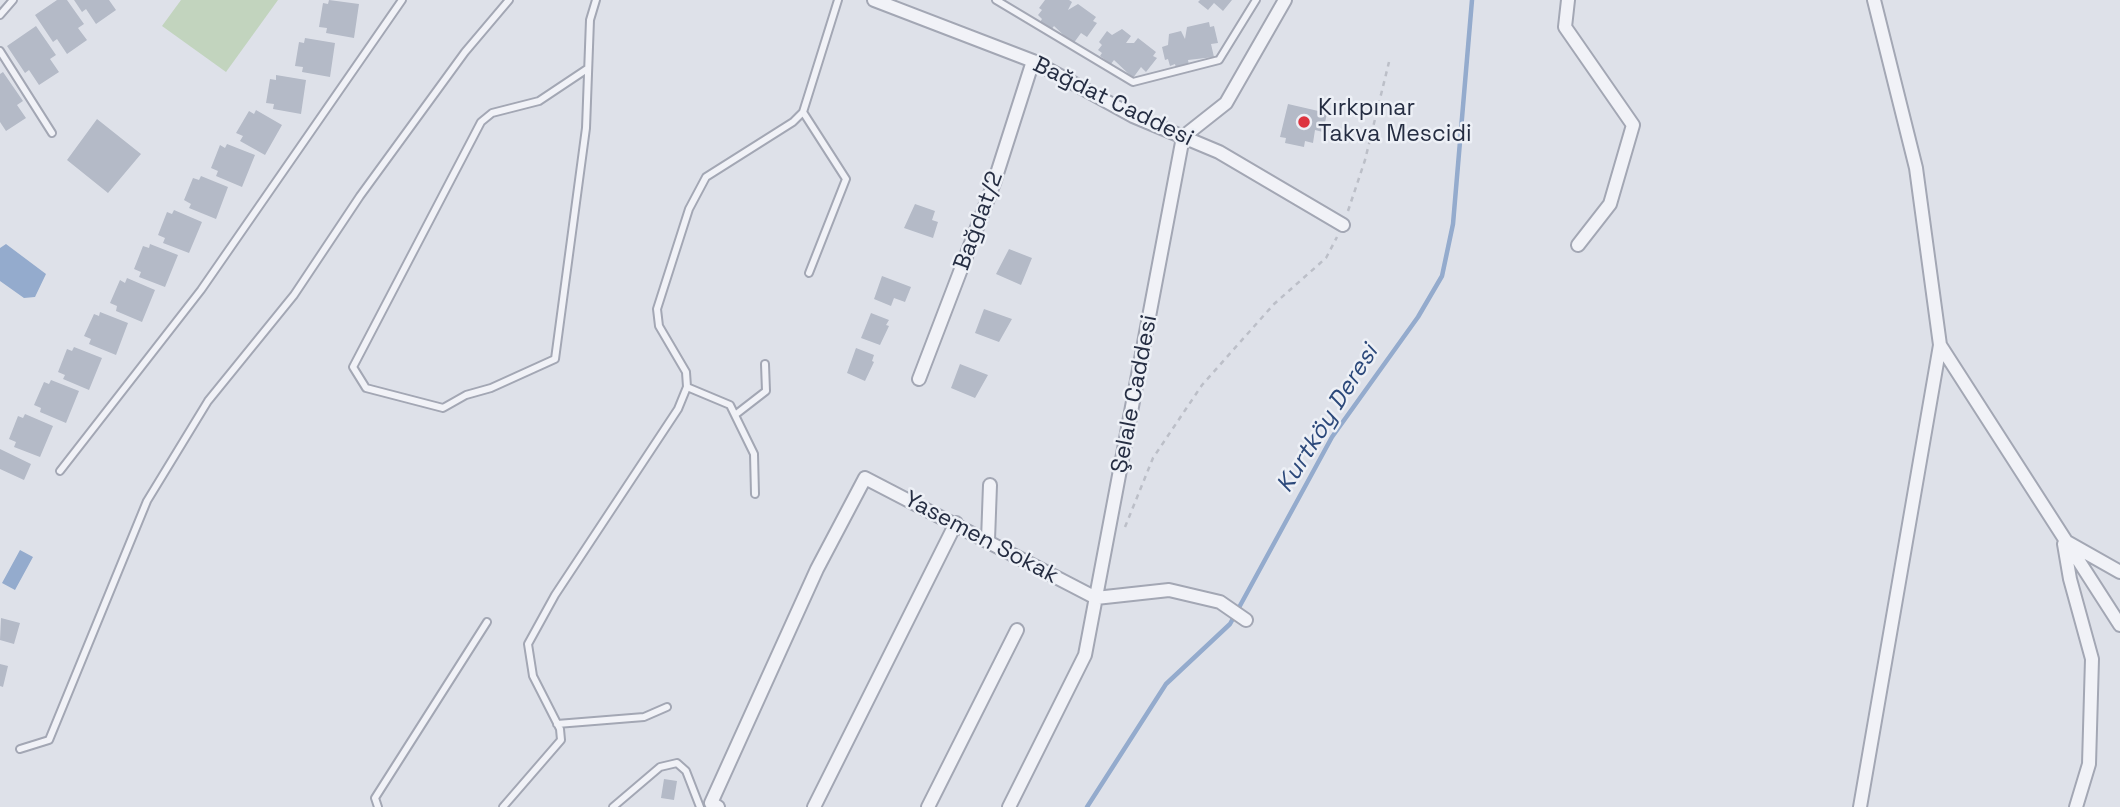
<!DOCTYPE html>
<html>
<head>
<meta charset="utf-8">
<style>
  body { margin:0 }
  canvas { display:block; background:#dee1e9 }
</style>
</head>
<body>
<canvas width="2120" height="807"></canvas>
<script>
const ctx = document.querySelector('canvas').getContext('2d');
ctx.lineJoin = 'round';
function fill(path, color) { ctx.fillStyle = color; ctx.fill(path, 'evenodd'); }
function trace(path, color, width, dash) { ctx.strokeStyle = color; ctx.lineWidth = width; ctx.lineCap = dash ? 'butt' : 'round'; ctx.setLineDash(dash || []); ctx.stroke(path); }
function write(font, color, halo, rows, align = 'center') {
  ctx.font = font + ' "Space Grotesk",sans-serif'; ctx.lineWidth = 5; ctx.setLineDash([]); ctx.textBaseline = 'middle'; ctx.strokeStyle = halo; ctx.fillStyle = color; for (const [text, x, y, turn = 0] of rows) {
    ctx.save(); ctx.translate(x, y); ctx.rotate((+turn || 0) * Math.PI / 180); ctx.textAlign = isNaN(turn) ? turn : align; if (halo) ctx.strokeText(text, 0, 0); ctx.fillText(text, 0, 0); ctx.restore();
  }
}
const green = new Path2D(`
  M181 0H278L226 72 162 26Z`);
const water = new Path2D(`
  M6 244 46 274 35 297 24 298 0 281V248Z
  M20 550 33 557 15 590 2 583Z`);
const stream = new Path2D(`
  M1087 807 1166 684 1230 624 1332 437 1418 317 1442 276 1453 224 1472 0`);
const building = new Path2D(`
  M57 0H67L84 24 78 28 87 40 67 54 57 39 53 42 35 15Z
  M74 0H109L116 10 96 24 86 9 82 12Z
  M329 0 359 4 354 38 326 33 327 28 319 27 323 3 328 4Z
  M1045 0H1069L1072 2 1068 10 1078 4 1096 17 1093 21 1097 23 1087 37 1081 33 1073 44 1054 26 1051 30 1040 22 1042 19 1038 15 1042 10 1039 8Z
  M1200 0H1232L1223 11 1214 3 1208 10 1198 2Z
  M1209 22 1210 27 1214 26 1218 43 1211 44 1214 57 1188 60 1189 65 1176 68 1175 64 1170 66 1168 59 1165 60 1162 47 1168 45 1169 34 1181 31 1185 39 1187 27Z
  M36 26 56 55 50 59 59 72 39 85 29 70 25 73 7 46Z
  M1122 29 1131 36 1126 43H1134L1138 38 1156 52 1153 56 1157 58 1146 72 1141 67 1133 78 1114 60 1111 64 1100 56 1102 53 1098 50 1102 45 1099 42 1107 31 1112 35Z
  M305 38 335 43 330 77 302 72 303 67 295 66 299 42 304 43Z
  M3 72 23 101 17 105 26 118 6 131 0 122V74Z
  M276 75 306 80 301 114 273 109 274 104 266 103 270 79 276 80Z
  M1288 104 1327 113 1323 132 1315 130 1313 143 1305 141 1304 147 1285 143 1286 138 1280 137Z
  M256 110 282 125 265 155 240 141 243 136 236 133 249 111 254 114Z
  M97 119 141 154 108 193 67 160Z
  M227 144 255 155 242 187 216 176 218 171 211 168 220 145 225 148Z
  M201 176 228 187 216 219 189 208 191 204 184 200 193 178 199 180Z
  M915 204 935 211 932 220 938 222 933 238 904 228Z
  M174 210 202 222 189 253 163 243 165 238 158 235 167 212 172 214Z
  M150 244 178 255 165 287 139 277 141 272 134 269 143 246 149 248Z
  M1009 249 1032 258 1021 285 996 274Z
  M882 276 911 287 905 302 894 298 891 306 874 299Z
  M127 278 155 290 142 322 116 311 117 306 110 303 120 280 125 283Z
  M984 309 1012 319 999 342 975 333Z
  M100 312 128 323 116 355 89 344 91 339 84 336 94 314 99 316Z
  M871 313 889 320 886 325 889 326 880 345 861 338Z
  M74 347 102 358 89 390 63 379 65 375 58 372 67 349 72 351Z
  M856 348 874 355 872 361 874 362 865 381 847 373Z
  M960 364 988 375 975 398 951 388Z
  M51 380 79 391 66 423 40 412 41 408 34 405 44 382 49 384Z
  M25 414 53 426 40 457 14 447 16 442 9 439 18 416 23 418Z
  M0 449 31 464 24 480 0 469Z
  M1 618 20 623 14 644 0 640Z
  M0 664 8 666 3 687 0 686Z
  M664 779 677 781 674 800 661 798Z`);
const path = new Path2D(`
  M1348 211 1365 160 1389 62
  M1125 527 1153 458 1202 385 1274 304 1326 258 1337 237`);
const lane = new Path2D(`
  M996 0 1133 82 1219 60 1256 0
  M0 15 13 0
  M0 51 52 133
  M587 69 539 101 492 113 481 122 353 367 366 388 443 408 466 395 491 388 555 359 586 128 590 20 596 0
  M803 112 846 179 809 273
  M687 387 730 405 754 454 755 494
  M735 415 766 391 765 364
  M60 471 201 290 402 0
  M557 724 644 717 667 707
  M20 749 49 740 147 501 208 401 294 295 360 196 465 52 509 0
  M378 807 375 798 487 622
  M503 807 561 740 560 729 533 676 528 644 555 595 678 409 687 387 686 372 659 326 657 309 689 209 706 177 793 122 803 112 838 0
  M613 807 660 767 677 763 686 771 700 807`);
const street = new Path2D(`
  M874 0 1033 61 1133 116 1219 152 1343 225
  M1568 0 1565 27 1633 125 1610 204 1578 245
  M1874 0 1916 168 1940 345 2120 625
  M919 379 994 183 1033 61
  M988 540 990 485
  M2067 542 2120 572
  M2064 544 2070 579 2092 659 2089 764 2076 807
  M718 807 711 803 817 569 865 478 1096 598 1169 590 1220 602 1246 620
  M814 807 956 523
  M928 807 1017 630
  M1009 807 1085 655 1183 137 1226 103 1285 0
  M1860 807 1940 345`);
const markers = [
  [1304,122,7,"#dd3440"]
];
const streetNames = [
  ["Bağdat Caddesi",1113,102,26],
  ["Bağdat/2",979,221,-70],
  ["Şelale Caddesi",1135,394,-79],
  ["Yasemen Sokak",981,538,28]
];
const poiNames = [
  ["Kırkpınar",1318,109],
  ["Takva Mescidi",1318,135]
];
const waterNames = [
  ["Kurtköy Deresi",1328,419,-58]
];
fill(green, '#c2d4be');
fill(water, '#94abcd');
trace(stream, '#94abcd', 4.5);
fill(building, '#b4bac7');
trace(lane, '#a3a7b4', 10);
trace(street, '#a3a7b4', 16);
trace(path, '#bcbfc8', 2.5, [5, 5]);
trace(lane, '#f1f2f7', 6);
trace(street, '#f1f2f7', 12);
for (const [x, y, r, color] of markers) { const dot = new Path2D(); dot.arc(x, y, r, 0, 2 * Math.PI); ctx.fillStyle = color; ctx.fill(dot); trace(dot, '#edf0f6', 2.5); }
write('23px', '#252d42', '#edf0f6', streetNames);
write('23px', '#252d42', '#edf0f6', poiNames, 'left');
write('italic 24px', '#2b487a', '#edf0f6', waterNames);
</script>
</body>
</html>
